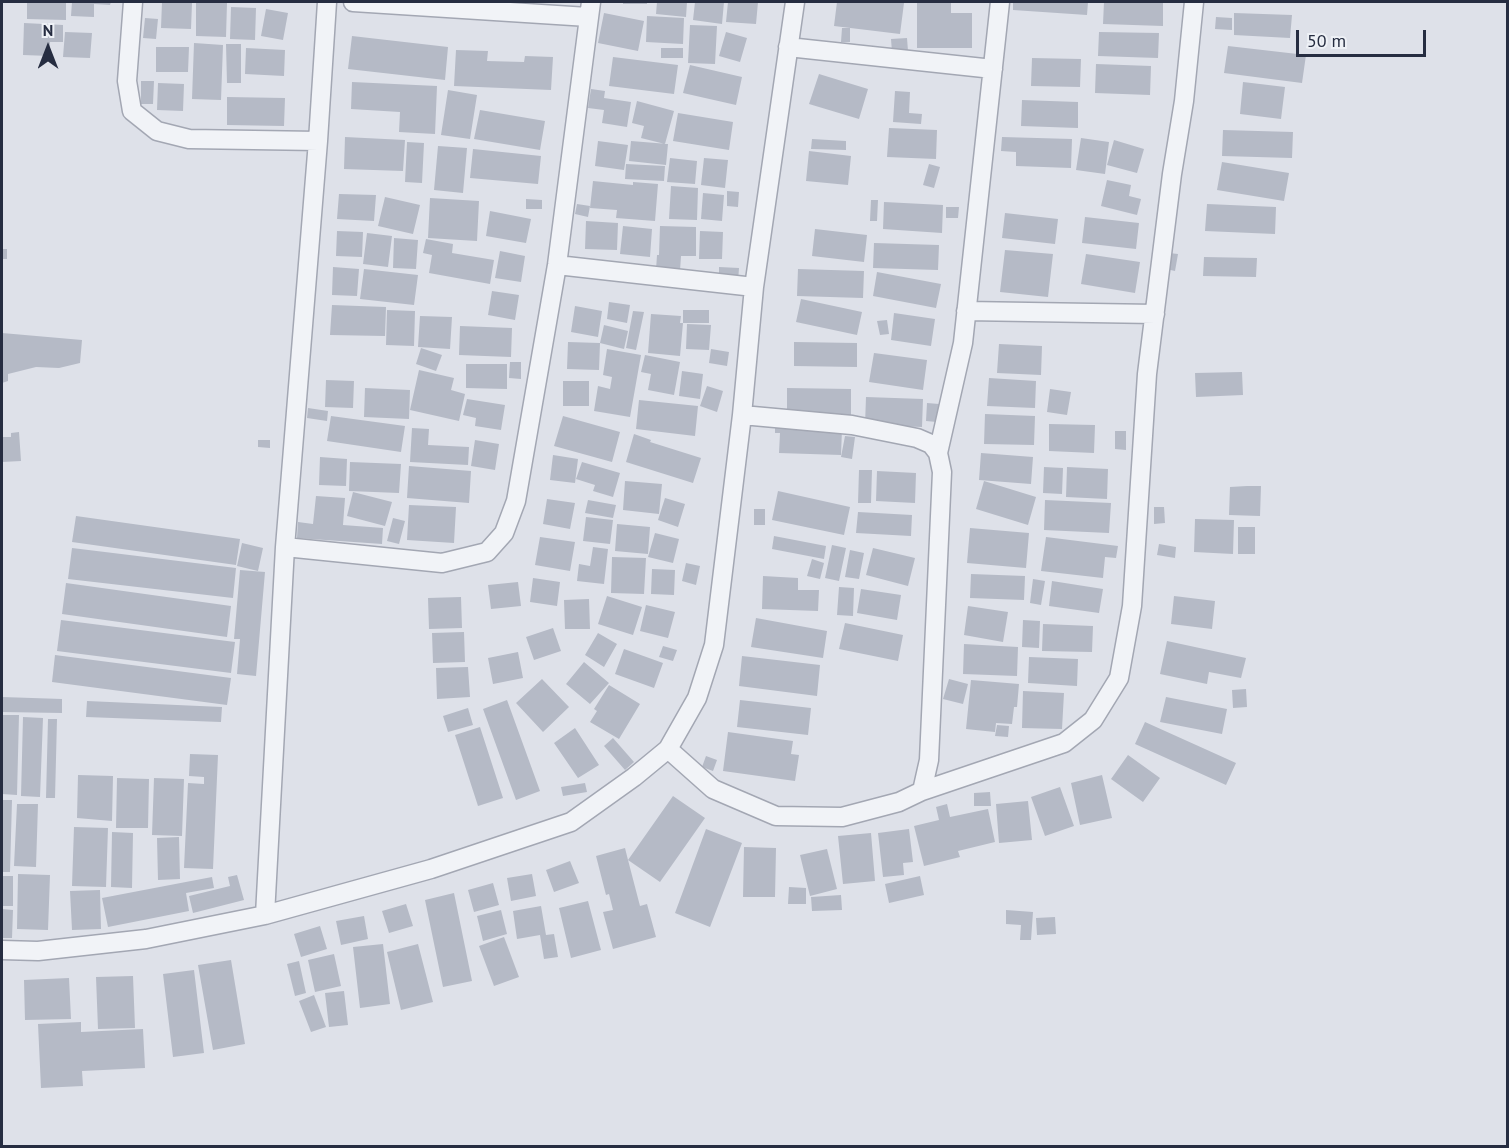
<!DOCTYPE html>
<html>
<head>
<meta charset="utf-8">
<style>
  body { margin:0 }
  #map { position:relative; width:1509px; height:1148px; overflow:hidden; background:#dee1e9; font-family:"PT Sans",sans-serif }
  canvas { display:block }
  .frame { position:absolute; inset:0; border:3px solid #262d41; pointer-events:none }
  .north { position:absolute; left:18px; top:18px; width:60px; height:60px; -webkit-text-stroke:4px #eef1f6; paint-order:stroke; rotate:0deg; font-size:16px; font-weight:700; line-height:24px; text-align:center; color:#262d41 }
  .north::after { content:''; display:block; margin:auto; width:21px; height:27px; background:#262d41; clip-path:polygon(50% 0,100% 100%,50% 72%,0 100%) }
  .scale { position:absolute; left:1296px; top:30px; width:130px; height:27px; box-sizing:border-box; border:3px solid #262d41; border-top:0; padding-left:8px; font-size:18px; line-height:21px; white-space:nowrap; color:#262d41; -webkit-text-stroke:4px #eef1f6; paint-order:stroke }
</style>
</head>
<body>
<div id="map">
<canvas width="1509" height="1148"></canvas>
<div class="frame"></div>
<div class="north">N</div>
<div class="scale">50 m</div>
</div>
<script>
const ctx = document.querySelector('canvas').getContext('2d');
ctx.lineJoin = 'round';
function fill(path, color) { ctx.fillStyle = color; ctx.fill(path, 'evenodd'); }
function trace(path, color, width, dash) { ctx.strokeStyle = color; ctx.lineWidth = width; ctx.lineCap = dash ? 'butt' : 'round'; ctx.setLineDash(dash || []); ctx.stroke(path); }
const building = new Path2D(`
  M27 2H66V20L27 19Z
  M72 2H111L110 5 94 4V17L71 16Z
  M162 2 192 3 191 29 161 28Z
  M623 2H647V4H623Z
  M657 2H687L686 17 656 14Z
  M695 2H724L722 24 693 20Z
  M728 2H758L756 24 726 22Z
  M837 2 904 3 900 34 834 26Z
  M917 2 951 3V13H972V48H917Z
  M1013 2H1088L1087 15 1013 10Z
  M1104 2H1163V26L1103 24Z
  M196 3H227L226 37 196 36Z
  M231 7 256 8 255 40 230 39Z
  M266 9 288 13 283 40 261 36Z
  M604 13 644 21 638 51 598 43Z
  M1234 13 1292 15 1290 38 1234 35Z
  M647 16 684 18 683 44 646 42Z
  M1216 17 1232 18V30L1215 29Z
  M145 18 158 19 156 39 143 38Z
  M24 23 63 25V42H50V56L23 55Z
  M690 25 717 26 715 64 688 63Z
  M842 28H850V42H841Z
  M65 32 92 33 90 58 63 57Z
  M726 32 747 38 740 62 719 56Z
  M1099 32 1159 33 1158 58 1098 56Z
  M352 36 448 47 445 80 348 69Z
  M907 38 908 51 892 52 891 39Z
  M194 43 223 45 221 100 192 99Z
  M226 44H241V83H227Z
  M1228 46 1306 55 1302 83 1224 73Z
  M156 47H189L188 72H156Z
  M246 48 285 50 284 76 245 74Z
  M661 48H683V58H661Z
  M456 50 488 51 487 61 524 62 525 56 553 57 551 90 454 86Z
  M613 57 678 65 674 94 609 86Z
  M1032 58 1081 59 1080 87 1031 86Z
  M1096 64 1151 66 1150 95 1095 93Z
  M690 65 742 77 736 105 683 93Z
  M819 74 868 89 859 119 809 104Z
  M141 81H154L153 104H141Z
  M352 82 437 86 435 134 399 132 400 112 351 109Z
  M1243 82 1285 87 1281 119 1240 114Z
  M158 83 184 84 183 111 157 110Z
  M591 89 605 91 604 98 631 102 627 127 602 123 604 110 588 108Z
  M448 90 477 95 470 139 441 135Z
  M895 91 910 92 909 113 922 114 921 124 893 122Z
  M227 97 285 98 284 126 227 125Z
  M1022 100 1078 102V128L1021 126Z
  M637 101 674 111 665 144 641 138 644 126 632 123Z
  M480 110 545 121 540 150 474 139Z
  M678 113 733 122 729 150 673 141Z
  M889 128 937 130 936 159 887 157Z
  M1223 130 1293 132 1292 158 1222 156Z
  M345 137 405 140 403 171 344 169Z
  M1002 137 1072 139 1071 168 1016 166V152L1001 151Z
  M1081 138 1109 142 1105 174 1076 170Z
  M812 139 846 141V150L811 149Z
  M1114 140 1144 149 1137 173 1107 165Z
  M598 141 628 145 624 170 595 166Z
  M631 141 668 144 666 165 629 161Z
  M407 142 424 143 422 183 405 182Z
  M438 146 467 148 463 193 434 190Z
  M473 149 541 156 538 184 470 178Z
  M809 151 851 156 848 185 806 181Z
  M670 158 697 161 695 184 667 182Z
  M704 158 728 160 725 188 701 185Z
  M1222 162 1289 173 1284 201 1217 190Z
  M626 164 665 166 664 181 625 179Z
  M929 164 940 167 934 188 923 185Z
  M1107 180 1131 185 1129 196 1141 199 1137 215 1101 206Z
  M593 181 633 185V182L658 184 655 221 616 218 617 210 590 208Z
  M671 186 698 188 697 220 669 219Z
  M727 191 739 192 738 207 727 206Z
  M703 193 724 195 722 221 701 219Z
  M339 194 376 195 374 221 337 219Z
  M385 197 420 205 413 234 378 226Z
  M430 198 479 201 477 241 428 238Z
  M526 199 542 200V209H526Z
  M871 200H878L877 221H870Z
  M884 202 943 205 942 233 883 229Z
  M577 204 590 206 588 217 575 214Z
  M1207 204 1276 207 1275 234 1205 231Z
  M946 207H959L958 218H946Z
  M490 211 531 219 526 243 486 236Z
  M1005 213 1058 219 1055 244 1002 238Z
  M1085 217 1139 223 1136 249 1082 243Z
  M586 221 618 223 617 250 585 249Z
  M623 226 652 229 650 257 620 254Z
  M660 226 696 227V256H681L680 271 656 270 657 255H659Z
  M815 229 867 235 864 262 812 256Z
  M337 231 363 232 362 257 336 256Z
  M700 231 723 232 722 259H699Z
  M367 233 392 236 388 267 363 264Z
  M394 238 418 240 416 269 393 268Z
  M426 239 453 244 452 253 494 260 490 284 429 273 432 255 423 253Z
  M874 243 939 245 938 270 873 268Z
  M2 249H7V259H2Z
  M1005 250 1053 254 1048 297 1000 292Z
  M500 251 525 256 521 282 495 278Z
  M1169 253 1178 254 1175 271 1166 269Z
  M1086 254 1140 262 1135 293 1081 284Z
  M1204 257 1257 258 1256 277 1203 276Z
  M333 267 359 269 357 296 332 295Z
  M719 267 739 268 738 282 719 281Z
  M364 269 418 275 414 305 360 299Z
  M798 269 864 271 863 298 797 296Z
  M877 272 941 284 936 308 873 296Z
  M492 291 519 295 515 320 488 315Z
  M801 299 862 312 857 335 796 322Z
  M609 302 630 305 627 323 607 319Z
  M332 305 386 307 385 336 330 335Z
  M575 306 602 311 598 337 571 332Z
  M387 310 415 311 414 346 386 345Z
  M683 310H709V323H683Z
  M633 311 644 312 636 350 626 348Z
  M894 313 935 319 931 346 891 340Z
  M651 314 681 316 680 323H683L680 356 648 353Z
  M420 316 452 317 450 349 418 347Z
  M887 320 889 334 880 335 877 321Z
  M687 324 711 325 709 350 686 349Z
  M604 325 628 331 624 349 600 343Z
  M460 326 512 328 511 357 459 355Z
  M2 333 82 340 80 363 59 368 36 367 8 374V381L2 383Z
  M568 342 600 343 599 370 567 369Z
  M794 342 857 343V367L794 366Z
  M999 344 1042 346 1041 375 997 373Z
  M421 348 442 355 436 371 416 364Z
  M607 349 641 355 630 417 594 411 598 386 610 389 612 377 603 375Z
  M711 349 729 352 727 366 709 363Z
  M874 353 927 360 923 390 869 382Z
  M645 355 680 362 674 395 648 390 651 374 641 372Z
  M510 362H521V379L509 378Z
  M466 364H507V389L466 388Z
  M419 370 454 378 451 390 465 394 459 421 410 410Z
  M682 371 703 374 700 399 679 396Z
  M1242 372 1243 395 1196 397 1195 373Z
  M989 378 1036 381 1035 408 987 406Z
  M326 380 354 381 353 408 325 407Z
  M563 381H589V406H563Z
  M707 386 723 391 717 412 700 406Z
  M365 388 410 390 409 419 364 417Z
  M787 388 851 389V416H787Z
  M1050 389 1071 392 1067 415 1047 412Z
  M866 397 923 399 922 427 865 425Z
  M467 399 505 405 501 430 475 426 476 418 463 415Z
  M639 400 698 406 695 436 636 429Z
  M927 403 939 404 937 422 926 421Z
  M308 408 328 411 327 421 307 418Z
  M985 414 1035 416 1034 445 984 444Z
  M331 416 405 426 401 452 327 441Z
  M563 416 620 432 612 462 554 446Z
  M1049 424 1095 425 1094 453 1049 451Z
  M775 427 842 429 841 455 779 453 780 433H775Z
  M412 428 429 429 428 445 469 447 468 465 410 462Z
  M1115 431H1126V450L1115 449Z
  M19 432 21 461 2 462V437H11V433Z
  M634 434 651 440 650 442 701 458 693 483 626 462Z
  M845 436 855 437 852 459 841 457Z
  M258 440H270V448L258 447Z
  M475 440 499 444 495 470 471 466Z
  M981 453 1033 457 1031 484 979 480Z
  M553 455 578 459 575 483 550 480Z
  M320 457 347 459 346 486 319 485Z
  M350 462 401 464 399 493 349 491Z
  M582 462 620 473 613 497 593 491 595 485 576 479Z
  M409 466 471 471 469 503 407 498Z
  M1044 467 1063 468 1062 494 1043 493Z
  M1067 467 1108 469 1107 499 1066 497Z
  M859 470H872L871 503H858Z
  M877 471 916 473 915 503 876 501Z
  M625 481 662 484 659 514 623 510Z
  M984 481 1036 497 1028 525 976 509Z
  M1247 486H1261L1260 516 1229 515 1230 487Z
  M778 491 850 507 844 535 772 520Z
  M353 492 392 502 385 526 347 516Z
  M316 496 345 498 343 525 383 528 382 544 297 538 298 522 313 524Z
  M665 498 685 504 678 527 658 520Z
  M547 499 575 503 570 529 543 524Z
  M588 500 616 505 613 518 585 513Z
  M1045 500 1111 503 1109 533 1044 530Z
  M409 505 456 507 454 543 407 540Z
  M1154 507H1164L1165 523 1154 524Z
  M754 509H765V525H754Z
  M858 512 912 515 911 536 856 533Z
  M76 516 240 539 236 565 72 542Z
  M586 517 613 520 610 544 583 541Z
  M393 518 405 521 399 544 387 541Z
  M1195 519 1234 520 1233 554 1194 552Z
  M617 524 650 527 648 554 615 551Z
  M1238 527H1255V554H1238Z
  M970 528 1029 533 1026 568 967 563Z
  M655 533 679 539 673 563 648 557Z
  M774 536 826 546 824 559 772 549Z
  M540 537 575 542 570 571 535 565Z
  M1046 537 1118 546 1116 558 1105 557 1103 578 1041 571Z
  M242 543 263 548 258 571 237 566Z
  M1159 544 1176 547 1175 558 1157 555Z
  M832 545 846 548 839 581 825 578Z
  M593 547 608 549 604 584 577 581 579 564 590 566Z
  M72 548 236 568 233 598 68 579Z
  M873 548 915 558 908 586 866 575Z
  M850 550 864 553 859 579 845 577Z
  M612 557 646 558 644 594 611 593Z
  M812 559 824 563 820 579 807 576Z
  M686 563 700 566 696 585 682 581Z
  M652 569 675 570 674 595 651 594Z
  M240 570 265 572 256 676 237 674 240 639H234Z
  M971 574 1025 576 1024 600 970 598Z
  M763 576 798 578V590H819L818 611 762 609Z
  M533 578 560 582 557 606 530 602Z
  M1033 579 1045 581 1041 605 1030 603Z
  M1052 581 1103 589 1099 613 1049 606Z
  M518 582 521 606 491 609 488 585Z
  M66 583 231 606 227 637 62 614Z
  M839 587 854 588 853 616 837 615Z
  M861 589 901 595 897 620 857 613Z
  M607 596 642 607 633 635 598 624Z
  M1174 596 1215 601 1212 629 1171 624Z
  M461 597 462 628 429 629 428 598Z
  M589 599 590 629H565L564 600Z
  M646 605 675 612 668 638 640 631Z
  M968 606 1008 612 1003 642 964 635Z
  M756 618 827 631 823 658 751 647Z
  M61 620 235 642 231 673 57 651Z
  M1023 620 1040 621 1039 648 1022 647Z
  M845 623 903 635 898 661 839 649Z
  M1043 624 1093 626 1092 652 1042 651Z
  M553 628 561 651 534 660 526 637Z
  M464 632 465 662 433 663 432 633Z
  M598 633 617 644 604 667 585 655Z
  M1167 641 1246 658 1241 678 1209 672 1207 684 1160 674Z
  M964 644 1018 647 1017 676 963 674Z
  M663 646 677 650 673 661 659 657Z
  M624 649 663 663 654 688 615 674Z
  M518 652 523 678 493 684 488 658Z
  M55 655 231 678 227 705 52 682Z
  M742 656 820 665 817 696 739 686Z
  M1029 657 1078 659 1077 686 1028 683Z
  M584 662 609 683 590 704 566 684Z
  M468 667 470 697 437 699 436 668Z
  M542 679 569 707 543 732 516 703Z
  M949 679 968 684 963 704 943 699Z
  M971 680 1019 684 1017 707H1014L1012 724 996 723 995 732 966 729Z
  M609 685 640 704 619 739 590 722 597 711 594 709Z
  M1246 689 1247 707 1233 708 1232 690Z
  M1023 691 1064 693 1062 729 1022 728Z
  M2 697 62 699V713L2 712Z
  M1166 697 1227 709 1222 734 1160 722Z
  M507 700 540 791 516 800 483 709Z
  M740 700 811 708 808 735 737 727Z
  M87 701 222 707 221 722 86 717Z
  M468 708 473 725 448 732 443 716Z
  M2 715H19L17 795 2 794Z
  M23 717 43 718 40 797 21 796Z
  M48 719H57L55 798H46Z
  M1145 722 1236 763 1226 785 1135 744Z
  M997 725 1009 726 1008 737 995 736Z
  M480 727 503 798 478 806 455 735Z
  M575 728 599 765 578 778 554 743Z
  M728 732 793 741 791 754 799 755 795 781 723 771Z
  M613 738 634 762 625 770 604 746Z
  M190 754 218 755 213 869 184 868 188 783 204 784V777L189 776Z
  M1128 755 1160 778 1143 802 1111 779Z
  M706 756 717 760 713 771 702 767Z
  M78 775 113 776 112 821 77 818Z
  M1102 775 1112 818 1080 825 1071 783Z
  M117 778 149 779 148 828H116Z
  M154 778 184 779 182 836 152 835Z
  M585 783 587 792 563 796 561 787Z
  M1060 787 1074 826 1045 836 1031 797Z
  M990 792 991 806H974V793Z
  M673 796 705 818 660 882 628 860 640 906 647 904 656 937 613 949 603 912 613 910 609 894 606 895 596 856 625 848 628 860Z
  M2 800H12L10 872H2Z
  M1028 801 1032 840 999 843 996 804Z
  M17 804H38L36 867 14 866Z
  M947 804 950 817 988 809 995 842 958 851 960 857 924 866 914 826 939 820 936 807Z
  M74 827 108 828 106 887 72 886Z
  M706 829 742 843 710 927 675 913Z
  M909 829 913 862 903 863 904 875 883 877 878 833Z
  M112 832 133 833 132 888 111 887Z
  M871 833 875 881 843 884 838 836Z
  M179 837 180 879 158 880 157 838Z
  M744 847 776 848 775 897H743Z
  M827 849 837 889 810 896 800 855Z
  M570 861 579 883 554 892 546 870Z
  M18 874 50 875 48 930 17 929Z
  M532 874 536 896 511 901 507 878Z
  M237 875 244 900 193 913 189 896 230 886 228 877Z
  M2 876H13V906H2Z
  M920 876 924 895 889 903 885 884Z
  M212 877 214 888 186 893 189 911 108 927 102 898Z
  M493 883 499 905 474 912 468 890Z
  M789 887 806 888V904H788Z
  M100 890 101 929 72 930 70 891Z
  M454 893 472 981 443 987 425 900Z
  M841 895 842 910 812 911 811 897Z
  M588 901 601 950 571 958 559 908Z
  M406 904 413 926 389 933 382 911Z
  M541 906 546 935 554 934 558 957 544 959 540 935 517 939 513 911Z
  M2 909 13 910 12 938H2Z
  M501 910 507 934 483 941 477 916Z
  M1006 910 1033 912 1031 940H1020L1021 925 1006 924Z
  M364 916 368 939 341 945 336 921Z
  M1055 917 1056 934 1037 935 1036 918Z
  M320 926 327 949 301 957 294 934Z
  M504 937 519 977 494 986 479 946Z
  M383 944 390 1004 360 1008 353 947Z
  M418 944 433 1002 401 1010 387 952Z
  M334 954 341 986 315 992 308 960Z
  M231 960 245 1044 213 1050 198 965Z
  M299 961 306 993 295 996 287 964Z
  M194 970 204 1053 173 1057 163 974Z
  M133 976 135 1028 98 1029 96 977Z
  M69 978 71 1019 25 1020 24 980Z
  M344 991 348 1025 329 1027 325 993Z
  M314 995 326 1027 311 1032 299 1001Z
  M81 1022V1032L143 1029 145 1068 82 1071 83 1086 41 1088 38 1024Z`);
const minor = new Path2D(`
  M133 2 127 81 132 111 157 131 189 139 318 141
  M353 2 588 17
  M788 47 993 69
  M557 265 754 287
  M966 311 1155 314
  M938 453 963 343 1000 2
  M285 547 442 563 487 552 504 533 516 501 557 265 591 2
  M668 749 713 789 776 816 842 817 899 802 922 791 929 760 942 472 938 453 931 444 917 438 852 425 742 415
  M922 791 1064 743 1093 720 1119 678 1132 606 1147 374 1172 174 1184 101 1194 2
  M265 915 285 547 318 141 327 2
  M2 950 38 951 146 939 265 915 431 869 571 822 634 777 668 749 697 698 714 645 742 415 754 287 795 2`);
fill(building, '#b5bac6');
trace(minor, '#a3a7b3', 21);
trace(minor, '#f1f3f7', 18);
</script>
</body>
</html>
